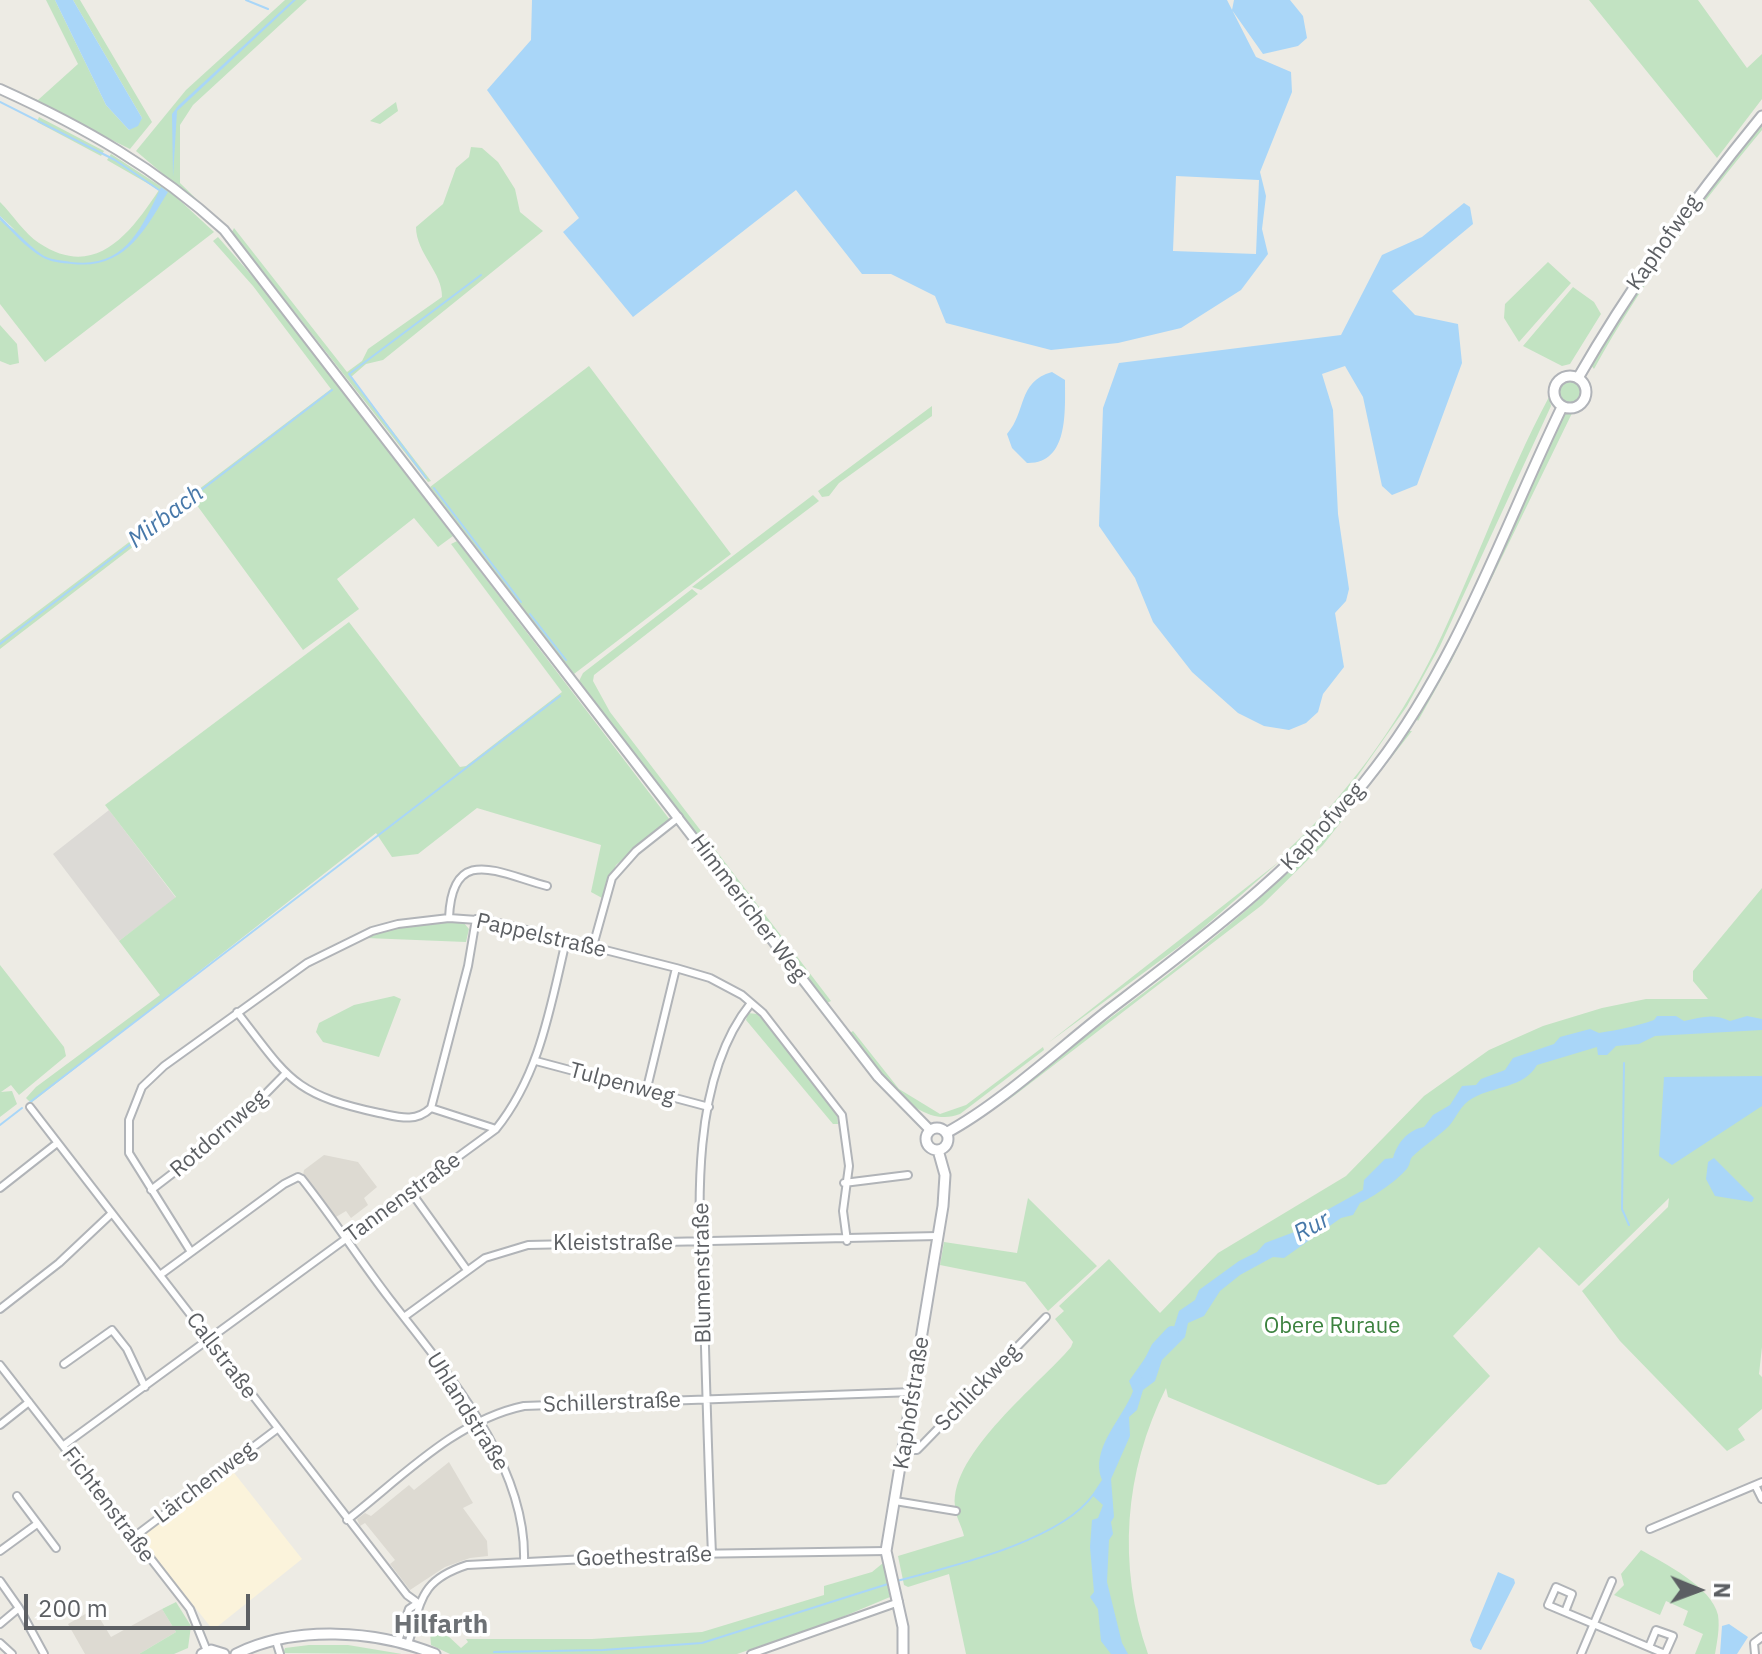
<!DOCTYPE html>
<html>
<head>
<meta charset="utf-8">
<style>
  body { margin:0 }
  #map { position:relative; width:1762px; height:1654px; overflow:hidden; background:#edebe4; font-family:"IBM Plex Sans",sans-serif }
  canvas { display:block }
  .north { position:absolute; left:1658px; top:1550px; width:80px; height:80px; -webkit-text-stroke:6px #fff; paint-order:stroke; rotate:91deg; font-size:22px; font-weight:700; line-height:32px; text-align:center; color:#5c5f63 }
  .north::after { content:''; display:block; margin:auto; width:28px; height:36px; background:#5c5f63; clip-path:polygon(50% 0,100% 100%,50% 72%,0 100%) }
  .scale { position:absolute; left:24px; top:1594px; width:226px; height:36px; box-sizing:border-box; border:4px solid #5c5f63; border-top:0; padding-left:10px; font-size:24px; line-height:28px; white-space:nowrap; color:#5c5f63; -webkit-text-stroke:6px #fff; paint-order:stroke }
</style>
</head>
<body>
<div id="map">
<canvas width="1762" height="1654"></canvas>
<div class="north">N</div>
<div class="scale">200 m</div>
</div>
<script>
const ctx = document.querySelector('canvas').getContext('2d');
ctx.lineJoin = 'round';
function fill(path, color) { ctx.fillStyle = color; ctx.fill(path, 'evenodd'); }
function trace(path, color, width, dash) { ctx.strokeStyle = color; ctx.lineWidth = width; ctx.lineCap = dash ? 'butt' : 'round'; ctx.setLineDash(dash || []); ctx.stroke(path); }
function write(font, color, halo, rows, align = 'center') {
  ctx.font = font + ' "IBM Plex Sans",sans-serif'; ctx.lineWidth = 7; ctx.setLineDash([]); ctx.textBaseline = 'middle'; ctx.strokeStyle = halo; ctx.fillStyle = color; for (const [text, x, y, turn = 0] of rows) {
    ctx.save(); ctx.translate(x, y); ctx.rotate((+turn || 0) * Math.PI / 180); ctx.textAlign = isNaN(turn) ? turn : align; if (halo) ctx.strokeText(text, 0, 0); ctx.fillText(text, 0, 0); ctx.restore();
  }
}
const commercial = new Path2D(`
  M231 1469 302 1559 213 1630 140 1538Z`);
const industrial = new Path2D(`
  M109 810 176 898 119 941 53 854Z`);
const education = new Path2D(`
  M324 1155 358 1162 377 1187 364 1198 368 1205 351 1218 346 1211 336 1217 303 1175 304 1170Z
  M449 1462 473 1503 463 1508 487 1541 488 1556 470 1558 445 1567 410 1590 390 1564 395 1560 365 1523 360 1526 357 1519 365 1513 371 1516 409 1485 414 1490Z
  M94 1609 111 1637 162 1609 176 1632 139 1654H85L68 1624Z`);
const green = new Path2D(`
  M46 0H55L106 105 129 130 142 118 73 0H80L152 122 130 149 0 85 38 100 78 64Z
  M285 0H307L193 105 180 125V183L224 226 136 151 186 90Z
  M1589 0H1698L1747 68 1762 54V99L1717 158Z
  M396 102 398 111 380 124 370 121Z
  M39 117 104 151 101 156 37 122Z
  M1762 124V130C1699 206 1642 282 1594 369L1590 364C1639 279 1698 199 1762 124Z
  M471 147 482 148 498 162 515 189 520 212 543 231 383 360 366 364 351 377 431 481 428 482 232 232 234 228 347 372 362 361 368 349 442 297C443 273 416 253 416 227L443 204 456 168 469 157Z
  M111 154 174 195 214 232 45 362 0 304V220L15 230 0 216V202C13 215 24 233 39 243 96 281 131 232 159 190L107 160Z
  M218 237 261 286 453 536 438 547 414 518 337 579 359 609 303 650 196 504 190 503 0 649V640L331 389 253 286 213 241Z
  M1548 262 1571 283 1519 342 1504 318 1505 304Z
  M1573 287 1594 302 1601 314 1570 364 1562 366 1523 346Z
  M0 325 17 344 19 363 10 365 0 361Z
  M589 366 731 554 574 674 430 487Z
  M1557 393a12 12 0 1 1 24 0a12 12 0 1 1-24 0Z
  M1549 397 1551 406 1440 646 1407 706 1350 787 1285 858 1282 855C1344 800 1397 726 1434 652 1475 568 1505 479 1549 397Z
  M932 406V416L839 483 829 496 822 497 818 491Z
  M1575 407 1452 660 1418 721 1415 717 1567 408Z
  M813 495 819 501 701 590 692 587Z
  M457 541 670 820 616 865 602 898 591 892 601 845 477 808 418 854 392 857 376 833 31 1103 26 1098 36 1087 160 995 119 941 176 897 105 805 349 622 460 767 466 766 562 692 451 544Z
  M692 589 698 594 594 675 593 681 610 712 831 1001 827 1003 579 681 583 673Z
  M1406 731H1412L1323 845 1262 905 1015 1095 1002 1104 998 1101C1144 991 1306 887 1406 731Z
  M1280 861 1195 935 1048 1043Z
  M1762 888V1347L1759 1374 1762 1377V1409L1738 1429 1745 1440 1727 1451 1722 1446 1620 1341 1582 1291 1668 1207 1669 1198 1579 1286 1539 1247 1453 1336 1490 1376 1386 1484 1378 1485 1168 1397 1166 1388C1124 1472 1117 1565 1148 1654H966L949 1574 908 1587 904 1585 898 1556 964 1536C962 1526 955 1516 955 1506 950 1453 1041 1383 1071 1347L1073 1342 1055 1319 1064 1311 1059 1306 1109 1259 1160 1313 1218 1253 1346 1176 1424 1096 1489 1050 1543 1026 1602 1008 1646 999H1708L1693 981V971Z
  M435 922 464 923 469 929 466 942 366 938 394 928Z
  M0 965 64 1047 66 1056 19 1095 11 1085 1 1092 12 1091 17 1104 0 1117Z
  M394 996 401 999 379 1057 323 1042 316 1032 319 1023 354 1005Z
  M748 1013 757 1014 767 1024 828 1102 837 1115 838 1124H833L746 1020Z
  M853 1031 899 1089 940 1114 966 1105 1043 1047 1044 1050 960 1114C916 1132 873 1066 850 1033Z
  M1028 1198 1097 1266 1048 1311 1025 1282 940 1265 944 1242 1017 1253Z
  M1641 1550C1664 1563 1712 1587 1718 1615 1720 1628 1717 1642 1715 1654H1695L1703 1634 1683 1625 1688 1611 1666 1601 1660 1615 1614 1595 1624 1585 1621 1574Z
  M883 1563 890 1597 828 1623 737 1654H450L431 1645 429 1621 439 1612 447 1635 461 1648 468 1642 466 1639H592L702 1632 824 1595V1586L872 1572Z
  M176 1602 191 1626 188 1648 174 1654H139L176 1632 162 1609Z
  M309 1645H348L402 1654 283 1653 285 1648Z`);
const water = new Path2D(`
  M55 0H73L142 118 138 126 129 130 106 105Z
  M293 0H296L177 111 173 177 172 114 178 106Z
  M532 0H1227L1256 57 1291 72 1292 92 1260 172 1266 196 1262 229 1268 254 1241 290 1181 328 1118 343 1051 350 946 323 935 296 891 274H862L796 190 633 317 563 232 579 218 487 90 531 40ZM1176 176 1259 180 1256 254 1173 251Z
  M1234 0H1290L1303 16 1307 38 1298 46 1263 54 1232 10Z
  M161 187 168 192C144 231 125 270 72 264 62 263 50 262 42 257 26 248 13 232 0 220V216C13 229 26 243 41 254 49 260 61 260 71 262 125 269 142 228 161 187Z
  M1464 203 1470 207 1473 224 1392 291 1415 315 1458 324 1462 363 1417 485 1392 495 1382 486 1363 397 1345 366 1322 374 1333 410 1338 514 1349 589 1346 601 1335 613 1344 667 1323 694 1318 712 1306 723 1289 730 1264 726 1238 713 1192 672 1153 622 1135 578 1099 526 1103 408 1119 363 1341 335 1382 255 1422 237Z
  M1052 372 1065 380C1065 411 1069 464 1027 463L1012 448 1007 434C1027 411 1017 382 1052 372Z
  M1657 1016H1676L1684 1021C1701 1017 1714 1013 1730 1021L1747 1016 1762 1019V1030L1655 1036 1639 1044 1616 1046 1607 1055H1598L1597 1047 1537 1065C1524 1088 1494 1086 1473 1098 1460 1105 1457 1117 1449 1126 1440 1135 1422 1147 1412 1157 1410 1159 1410 1164 1408 1167 1401 1178 1372 1198 1360 1203L1353 1215 1341 1218 1284 1258 1273 1257 1240 1275 1220 1291 1204 1316 1188 1323 1185 1337 1162 1360 1155 1381 1143 1390 1137 1410 1129 1417 1130 1436 1111 1479 1114 1517 1111 1522 1113 1534 1109 1540 1107 1582 1122 1643 1128 1654H1111L1101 1641 1098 1609 1090 1597 1094 1592 1090 1547 1092 1520 1098 1518 1103 1505 1092 1495 1102 1480C1089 1449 1124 1417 1133 1391L1129 1381 1148 1354 1158 1352 1163 1334 1174 1327 1179 1311 1195 1300 1199 1290 1239 1261 1257 1252 1265 1243 1305 1228 1318 1215 1363 1190 1364 1180 1385 1159 1393 1158C1397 1144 1407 1130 1424 1127L1433 1115 1450 1105 1462 1086 1476 1085 1481 1079 1505 1070 1513 1058 1554 1044 1560 1037 1590 1029 1599 1033C1617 1030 1634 1027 1654 1020Z
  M1762 1076V1106L1672 1165 1659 1156 1664 1077Z
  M1714 1158 1754 1198 1752 1202 1715 1196 1706 1179 1708 1162Z
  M1498 1572 1514 1579 1515 1583 1481 1650 1473 1647 1470 1640Z
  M1729 1624 1748 1637 1737 1654H1720L1722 1626Z`);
const stream = new Path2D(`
  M246 0 268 9
  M0 102 115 160 159 190
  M426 478 349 374 481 275
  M434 488 521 602
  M530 614 566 660
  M0 644 332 390
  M1624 1063 1622 1209 1629 1225
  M29 1103 560 696
  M0 1125 22 1108
  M897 1581C953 1566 1060 1541 1093 1495
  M494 1652 603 1650 702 1643 891 1583`);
const river = new Path2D(`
  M1146 1372 1158 1348 1172 1333`);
const minor = new Path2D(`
  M449 918C452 844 498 873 547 886
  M593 946 612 878 636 851 679 817
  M237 1012C289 1079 292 1094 379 1113 399 1117 415 1123 431 1108L496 1129
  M536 1061 709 1107
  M646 1092 676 968
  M30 1107 407 1595 418 1603
  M431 1108 468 966 476 919
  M844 1183 908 1175
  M0 1188 56 1144
  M151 1190 233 1127 285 1074
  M411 1192 467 1270
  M191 1252 129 1153V1120L142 1087 164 1066 307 963 372 931 398 924 449 918 491 921 676 968 710 978 742 995 763 1013 842 1115 849 1166 843 1211 847 1241
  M160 1275 284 1184 298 1177 302 1179C333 1218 359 1259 389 1298 446 1372 527 1463 524 1561
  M0 1309 59 1263 111 1214
  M404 1317 485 1258 528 1245 938 1236
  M64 1364 112 1330 127 1349 145 1387
  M0 1365 190 1609 207 1651
  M0 1425 29 1402
  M64 1445 496 1129C540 1074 550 1008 566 941
  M905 1450H917L923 1444 1046 1317
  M1755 1485 1762 1499
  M17 1496 56 1548
  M895 1501 956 1511
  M347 1520C401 1478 456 1420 524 1406L914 1392
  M1650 1529 1762 1482
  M134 1537 277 1429
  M0 1551 37 1524
  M712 1554C709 1485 707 1416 705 1347 701 1243 682 1088 751 1003
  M0 1581 19 1608 0 1624
  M19 1608 44 1654
  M1565 1612 1572 1594 1556 1587 1548 1605 1665 1654
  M276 1641 280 1654
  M398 1641 409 1609 418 1603
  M0 1643 12 1654
  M408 1644C422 1602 418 1581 467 1565L687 1554 886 1551
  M1649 1647 1656 1630 1673 1636 1665 1654
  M751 1654 899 1602
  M1581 1654 1612 1581
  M1755 1654 1754 1643 1762 1637`);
const tertiary = new Path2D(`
  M0 89C84 127 156 168 224 230L878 1077 930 1130`);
const secondary = new Path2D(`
  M1554 392a16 16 0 1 1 32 0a16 16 0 1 1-32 0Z
  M1578 378C1632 284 1693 200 1762 116
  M926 1139a11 11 0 1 1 22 0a11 11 0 1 1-22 0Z
  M946 1133C1000 1104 1060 1048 1110 1009 1207 935 1303 864 1377 766 1459 659 1504 527 1562 407
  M202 1654 211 1650 224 1654
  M236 1654C295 1625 376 1630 435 1654
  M903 1654V1627L886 1551 943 1206 945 1175 938 1150`);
const streetNames = [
  ["Kaphofweg",1664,243,-55],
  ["Kaphofweg",1323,827,-47],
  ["Himmericher Weg",748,908,53],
  ["Pappelstraße",541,936,13],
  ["Tulpenweg",622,1084,15],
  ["Rotdornweg",219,1134,-41],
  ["Tannenstraße",403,1198,-36],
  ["Kleiststraße",613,1244],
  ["Blumenstraße",703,1273,-91],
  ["Callstraße",221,1356,53],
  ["Schlickweg",978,1388,-46],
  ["Schillerstraße",612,1403,-2],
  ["Kaphofstraße",912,1403,-81],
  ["Uhlandstraße",467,1412,58],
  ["Lärchenweg",205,1483,-37],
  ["Fichtenstraße",108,1505,53],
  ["Goethestraße",644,1557,-2]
];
const parkNames = [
  ["Obere Ruraue",1332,1327]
];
const waterNames = [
  ["Mirbach",166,517,-37],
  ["Rur",1312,1227,-29]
];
const quarterNames = [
  ["Hilfarth",441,1625]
];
fill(commercial, '#fbf3db');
fill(industrial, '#dcdad6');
fill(education, '#dddad2');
fill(green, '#c2e3c2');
fill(water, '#a9d6f8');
trace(stream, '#a9d6f8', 2);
trace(river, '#a9d6f8', 14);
trace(minor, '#b1b4b8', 10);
trace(tertiary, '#b1b4b8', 12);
trace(secondary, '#b0b3b8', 13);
trace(minor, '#fff', 6);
trace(tertiary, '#fff', 8);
trace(secondary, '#fff', 9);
write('22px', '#5c5f63', '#fff', streetNames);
write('22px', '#3c823f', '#fff', parkNames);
write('italic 24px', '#4778a9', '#fff', waterNames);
write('bold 26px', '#6d7175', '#fff', quarterNames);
</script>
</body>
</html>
